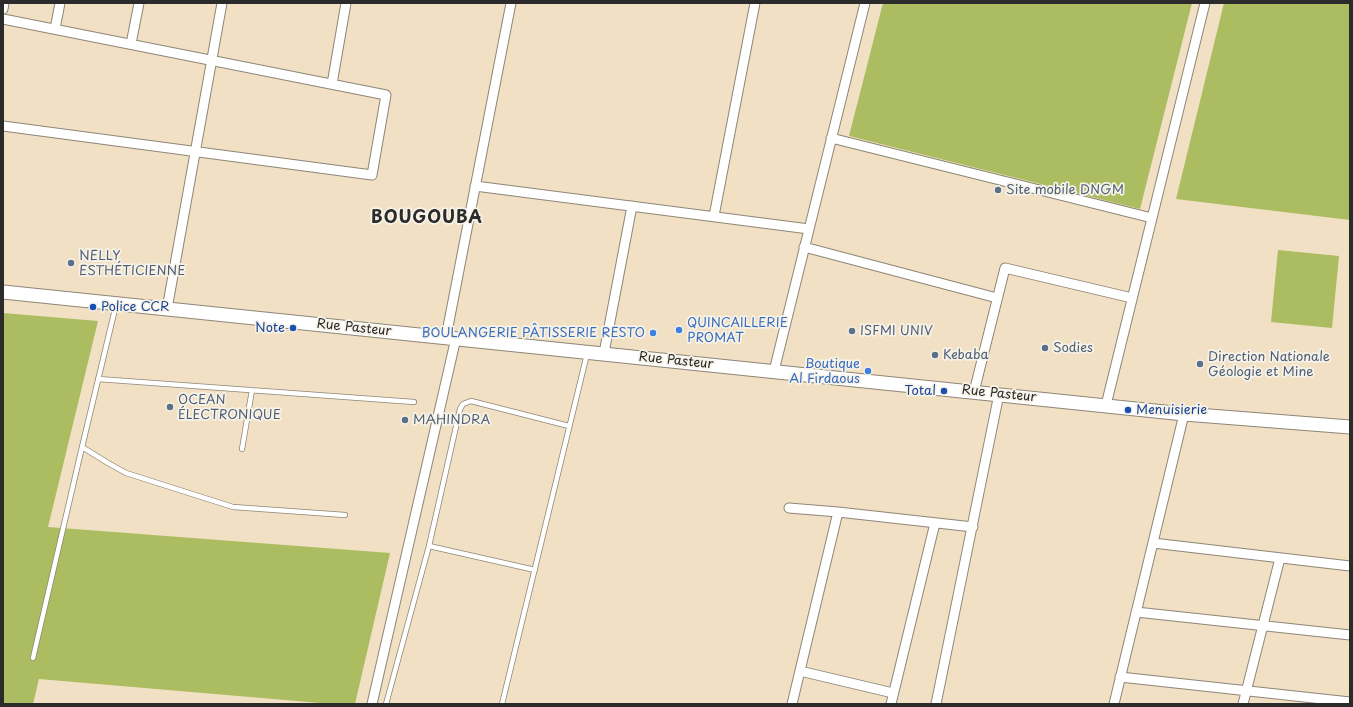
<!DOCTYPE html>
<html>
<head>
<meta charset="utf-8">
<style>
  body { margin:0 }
  #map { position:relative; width:1353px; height:707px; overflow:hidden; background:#f1e0c3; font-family:"Playpen Sans",sans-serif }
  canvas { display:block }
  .frame { position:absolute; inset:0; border:4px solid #2b2b2b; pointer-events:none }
</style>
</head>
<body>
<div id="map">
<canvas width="1353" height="707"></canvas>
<div class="frame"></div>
</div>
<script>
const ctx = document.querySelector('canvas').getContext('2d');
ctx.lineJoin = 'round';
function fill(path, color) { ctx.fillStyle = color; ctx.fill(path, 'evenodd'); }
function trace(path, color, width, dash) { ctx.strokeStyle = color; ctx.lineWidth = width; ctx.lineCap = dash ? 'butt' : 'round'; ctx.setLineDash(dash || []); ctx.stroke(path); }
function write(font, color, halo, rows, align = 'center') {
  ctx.font = font + ' "Playpen Sans",sans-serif'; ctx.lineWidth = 3.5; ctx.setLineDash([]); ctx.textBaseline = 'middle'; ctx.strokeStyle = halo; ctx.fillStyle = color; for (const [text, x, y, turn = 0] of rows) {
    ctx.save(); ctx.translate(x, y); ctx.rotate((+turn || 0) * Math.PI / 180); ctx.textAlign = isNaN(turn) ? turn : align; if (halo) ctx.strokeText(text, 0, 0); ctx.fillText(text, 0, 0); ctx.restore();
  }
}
const green = new Path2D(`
  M883 3H1192L1140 209 849 136Z
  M1224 3H1350V220L1176 199Z
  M1278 250 1339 256 1332 328 1271 322Z
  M3 313 98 321 48 527 390 553 355 704H332L39 679 33 704H3Z`);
const service = new Path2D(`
  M98 379 414 402
  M82 447 108 463 126 473 233 507 345 515
  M242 449 252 390
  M429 546 535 570
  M33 658 82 447 116 305
  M386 704 429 546 460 409 463 404 471 401 569 426
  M502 704 587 354`);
const minor = new Path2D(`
  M3 9 4 3
  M3 19 386 95 372 175 3 126
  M55 29 60 3
  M131 44 139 3
  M332 84 346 3
  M831 138 1152 218
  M475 186 809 229
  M714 216 755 3
  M804 247 997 298
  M167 309 222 3
  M446 337 511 3
  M604 353 632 206
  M774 371 865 3
  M974 392 1005 268 1132 298
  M1106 405 1205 3
  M789 508 838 512 973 527
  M1153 543 1350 566
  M1136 612 1350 635
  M800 671 893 693
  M1120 677 1350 702
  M372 704 456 338
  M792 704 838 512
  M891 704 935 523
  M936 704 999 394
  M1114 704 1184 414
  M1243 704 1280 558`);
const secondary = new Path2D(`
  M3 292 1184 414 1350 427`);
const markers = [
  [998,190,4,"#5c6f8a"],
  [71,263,4,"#5c6f8a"],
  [93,307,4,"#1a4fb4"],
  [293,328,4,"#1a4fb4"],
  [679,330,4,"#3f7fe0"],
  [852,331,4,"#5c6f8a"],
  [653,333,4,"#3f7fe0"],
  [1045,348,4,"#5c6f8a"],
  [935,355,4,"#5c6f8a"],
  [1200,364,4,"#5c6f8a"],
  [868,371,4,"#3f7fe0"],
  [944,391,4,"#1a4fb4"],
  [170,407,4,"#5c6f8a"],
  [1128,410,4,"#1a4fb4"],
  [405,420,4,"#5c6f8a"]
];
const serviceNames = [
  ["Site mobile DNGM",1006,190],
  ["NELLY",79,256],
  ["ESTHÉTICIENNE",79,271],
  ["ISFMI UNIV",860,331],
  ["Sodies",1053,348],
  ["Kebaba",943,355],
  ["Direction Nationale",1208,357],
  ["Géologie et Mine",1208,372],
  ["OCEAN",178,400],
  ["ÉLECTRONIQUE",178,415],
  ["MAHINDRA",413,420]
];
const transitNames = [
  ["Police CCR",101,307],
  ["Note",285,328,"right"],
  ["Total",936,391,"right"],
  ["Menuisierie",1136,410]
];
const shopNames = [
  ["QUINCAILLERIE",687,323,"left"],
  ["PROMAT",687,338,"left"],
  ["BOULANGERIE PÂTISSERIE RESTO",645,333],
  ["Boutique",860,364],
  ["Al Firdaous",860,379]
];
const streetNames = [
  ["Rue Pasteur",354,328,6],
  ["Rue Pasteur",676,361,6],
  ["Rue Pasteur",999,394,6]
];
const districtNames = [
  ["BOUGOUBA",427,218]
];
fill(green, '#abbd60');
trace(service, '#8e8677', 6);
trace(minor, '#8e8677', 11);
trace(secondary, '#8e8677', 15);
trace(service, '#fff', 4.5);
trace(minor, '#fff', 9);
trace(secondary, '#fff', 13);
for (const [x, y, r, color] of markers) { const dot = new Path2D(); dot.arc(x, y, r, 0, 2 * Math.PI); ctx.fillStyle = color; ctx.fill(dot); trace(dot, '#f7f3e8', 1.5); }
write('13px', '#4e5e75', '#f7f3e8', serviceNames, 'left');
write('13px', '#164399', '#f7f3e8', transitNames, 'left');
write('13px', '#366cbe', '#f7f3e8', shopNames, 'right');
write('13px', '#2b2b2b', '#f7f3e8', streetNames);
ctx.letterSpacing = '1px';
write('bold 17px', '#2b2b2b', '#f7f3e8', districtNames);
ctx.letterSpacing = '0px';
</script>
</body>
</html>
